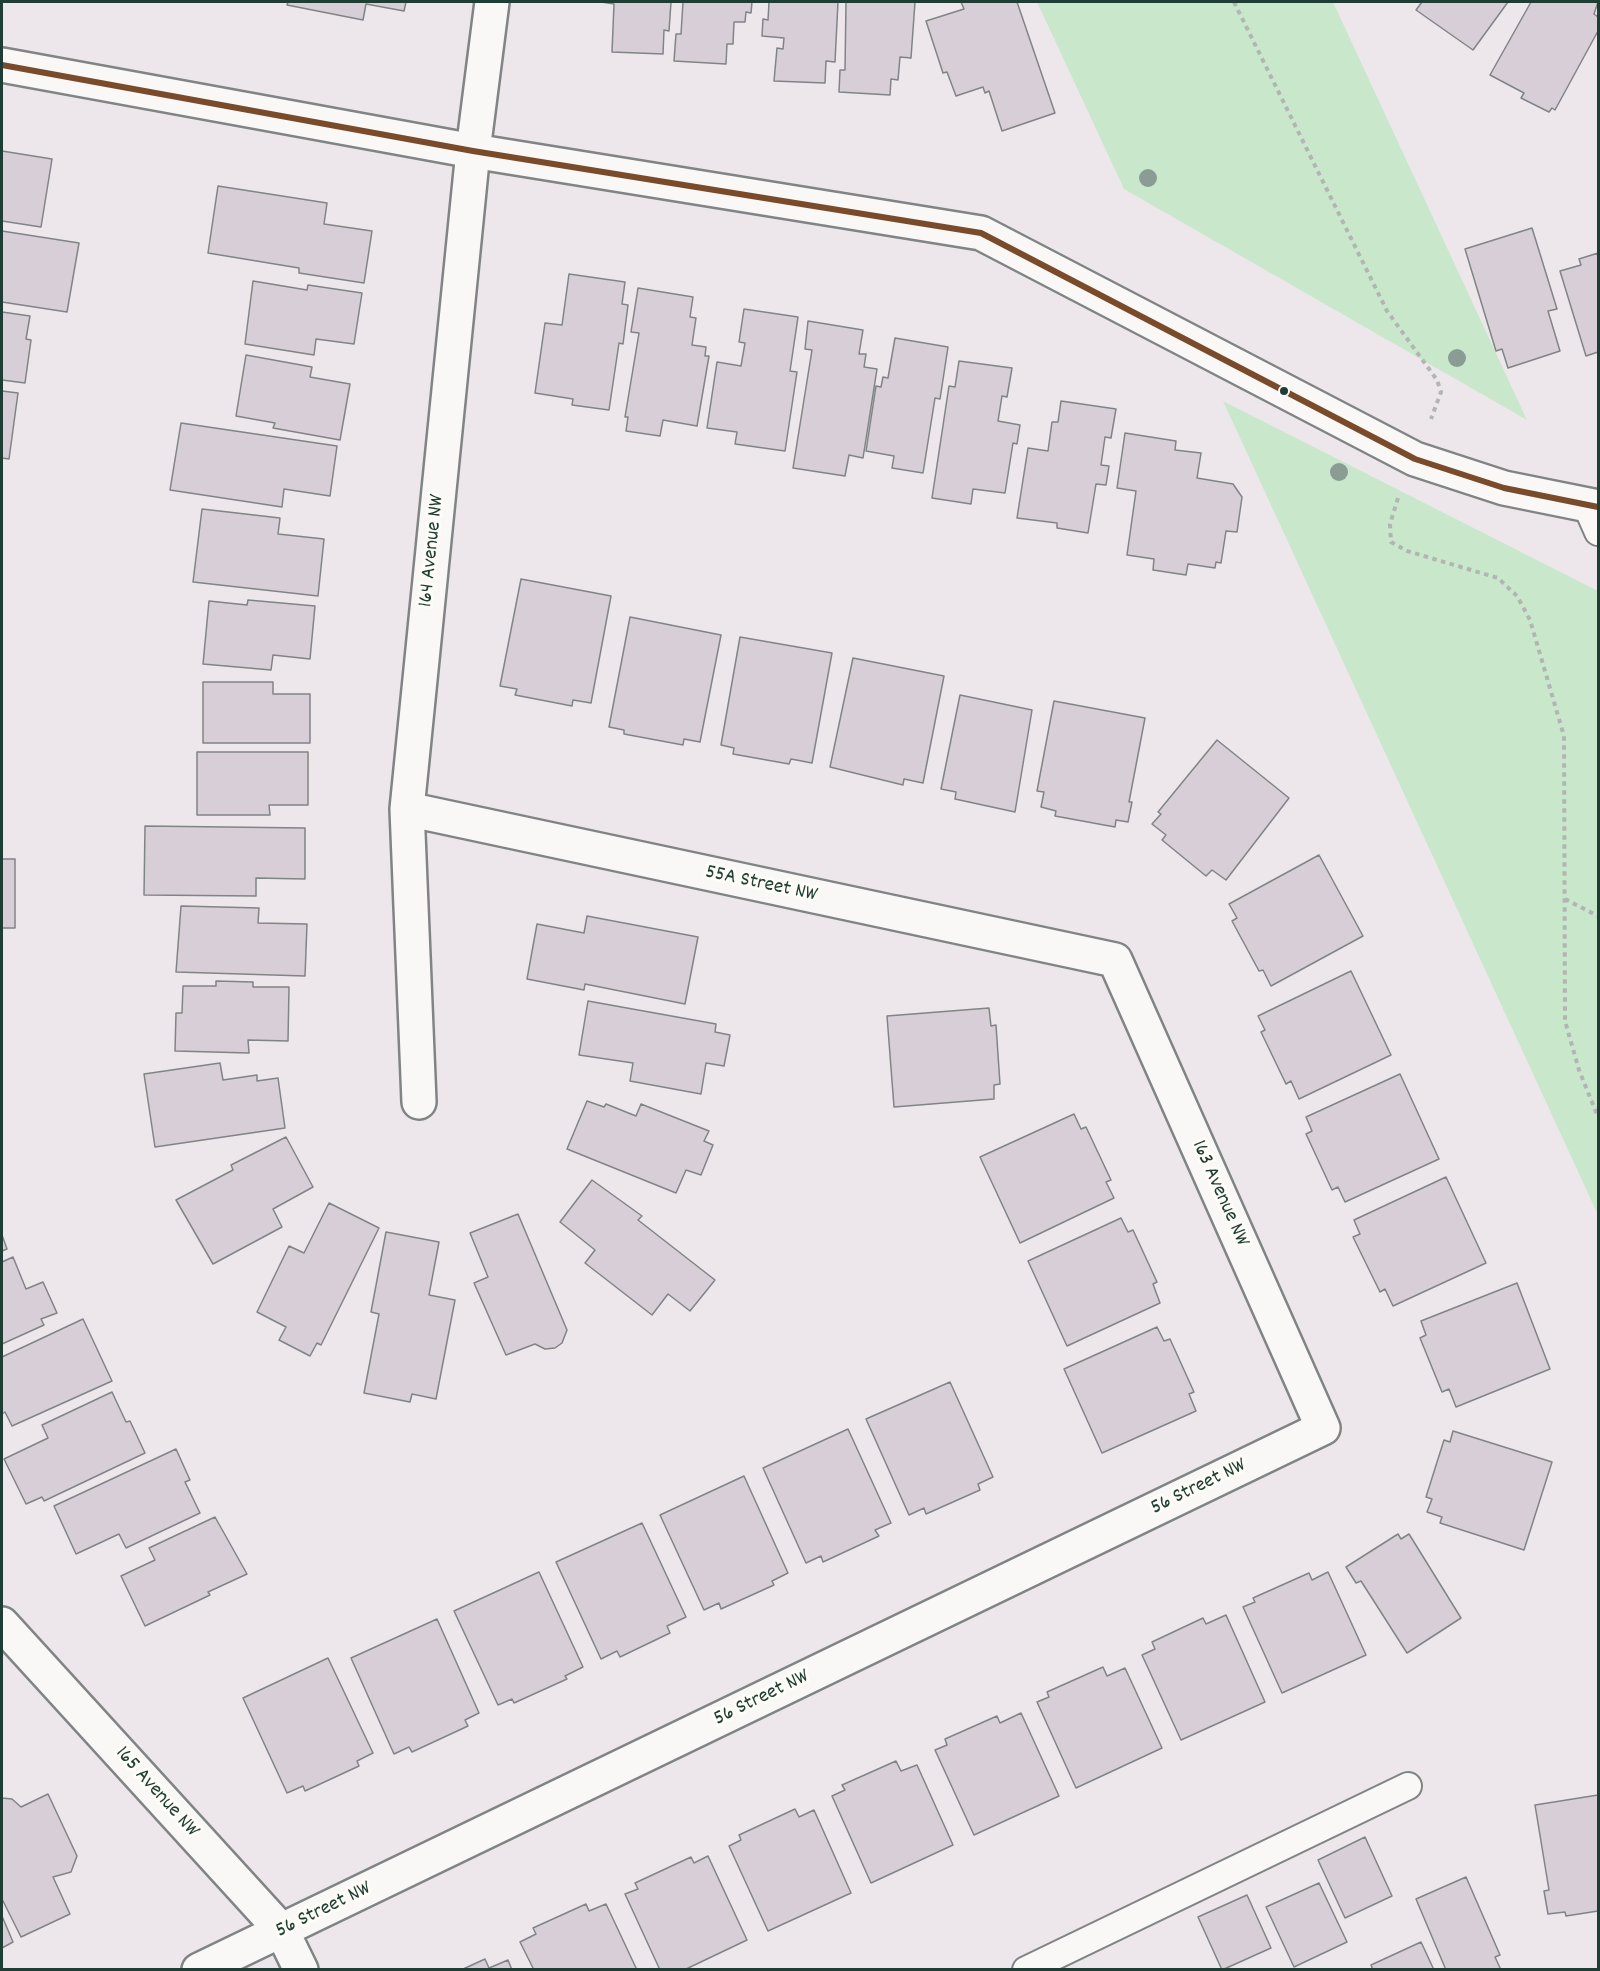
<!DOCTYPE html>
<html>
<head>
<meta charset="utf-8">
<style>
  body { margin:0 }
  #map { position:relative; width:1600px; height:1971px; overflow:hidden; background:#ede7ec; font-family:Dekko,sans-serif }
  canvas { display:block }
  .frame { position:absolute; inset:0; border:3px solid #1f3d34; pointer-events:none }
</style>
</head>
<body>
<div id="map">
<canvas width="1600" height="1971"></canvas>
<div class="frame"></div>
</div>
<script>
const ctx = document.querySelector('canvas').getContext('2d');
ctx.lineJoin = 'round';
function fill(path, color) { ctx.fillStyle = color; ctx.fill(path, 'evenodd'); }
function trace(path, color, width, dash) { ctx.strokeStyle = color; ctx.lineWidth = width; ctx.lineCap = dash ? 'butt' : 'round'; ctx.setLineDash(dash || []); ctx.stroke(path); }
function write(font, color, halo, rows, align = 'center') {
  ctx.font = font + ' Dekko,sans-serif'; ctx.lineWidth = 6; ctx.setLineDash([]); ctx.textBaseline = 'middle'; ctx.strokeStyle = halo; ctx.fillStyle = color; for (const [text, x, y, turn = 0] of rows) {
    ctx.save(); ctx.translate(x, y); ctx.rotate((+turn || 0) * Math.PI / 180); ctx.textAlign = isNaN(turn) ? turn : align; if (halo) ctx.strokeText(text, 0, 0); ctx.fillText(text, 0, 0); ctx.restore();
  }
}
const green = new Path2D(`
  M1037 2H1333L1527 420 1124 189Z
  M1223 401 1598 591V1215Z`);
const building = new Path2D(`
  M288 2H406L404 11 366 4 363 20 287 5Z
  M601 2H671L669 31 664 30 663 54 612 52 614 4Z
  M683 2H752L751 13 746 12 745 22H734L733 44H727L726 64 674 61 676 34H681Z
  M769 2H838L835 62 826 61 825 83 774 81 777 48 783 49 784 38 762 36 763 19 768 20Z
  M846 2H915L911 58 900 57 898 80 891 79 890 95 839 92 840 70H845Z
  M961 2H1017L1055 113 1002 131 989 91 985 93 983 87 956 96 947 72 943 73 926 21 964 9Z
  M1422 2H1508L1473 50 1416 10Z
  M1531 2H1598L1594 14 1598 17V31L1555 110 1552 108 1549 112 1521 98 1524 93 1490 75Z
  M2 151 52 159 41 227 2 221Z
  M218 186 327 203 324 224 372 231 364 283 299 273V268L208 253Z
  M1532 228 1557 309 1548 311 1560 351 1508 368 1502 349 1496 351 1465 249Z
  M2 231 79 243 67 312 2 302Z
  M1598 253V352L1586 356 1560 271 1581 265 1579 259Z
  M569 274 625 282 622 304 628 305 623 344 619 343 609 410 572 405 573 399 535 393 545 323 562 325Z
  M253 281 307 290 308 285 362 293 354 344 316 339 314 355 245 344Z
  M638 288 693 297 690 317 696 318 692 345 706 347 705 356H709L697 426 663 420 660 436 626 431 628 417H625L639 333 631 332Z
  M744 309 798 317 790 371 797 372 785 451 735 444 737 432 707 428 717 362 741 366 745 343 739 342Z
  M2 312 30 316 26 339 31 340 25 383 2 380Z
  M808 321 863 330 859 354H866L864 367 877 369 863 458 849 455 845 476 793 468 812 350 805 349Z
  M895 338 948 347 940 399 935 398 923 473 892 468 894 456 866 451 876 386 881 387 883 377 888 378Z
  M246 355 312 367 310 377 350 384 340 440 273 428 275 423 236 416Z
  M959 361 1012 368 1007 397 1002 396 998 421 1020 425 1017 444 1013 443 1005 493 973 489 971 504 932 498 949 386 955 387Z
  M2 391 18 393 9 459 2 458Z
  M1061 401 1116 409 1111 438 1105 437 1101 465 1109 466 1106 485 1096 484 1088 533 1057 528V523L1017 518 1028 448 1048 451 1052 422H1058Z
  M181 423 337 446 330 496 284 489 282 507 170 490Z
  M1125 433 1176 441 1175 450 1201 453 1197 478 1233 484 1242 497 1237 532 1226 531 1221 563 1216 562 1215 568 1188 564 1186 575 1153 570 1154 559 1127 555 1136 491 1117 488Z
  M202 509 280 518 278 534 324 539 318 596 193 582Z
  M521 579 611 596 591 703 573 700 572 706 515 695 517 689 500 686Z
  M248 600 315 606 310 659 273 655 271 670 203 664 209 601 247 605Z
  M630 617 721 635 700 742 684 739 683 745 624 734V730L609 727Z
  M740 637 832 653 812 763 791 759 789 764 733 754 734 748 721 745Z
  M853 658 944 676 923 783 904 779 903 785 830 767Z
  M203 682H273V694H310V743H203Z
  M960 695 1032 710 1015 812 955 799 956 792 941 789Z
  M1054 701 1145 718 1129 802H1132L1128 822 1116 820 1115 827 1055 816 1056 811 1041 807 1044 792 1037 791Z
  M1217 740 1289 798 1226 880 1212 870 1206 876 1162 840 1166 835 1152 824 1161 814 1158 812Z
  M197 752H308V805H269L270 815H197Z
  M145 826 305 828V879L256 878V896L144 895Z
  M1319 855 1363 936 1271 986 1263 970 1259 971 1232 921 1237 918 1229 904Z
  M2 859H15V928H2Z
  M181 906 259 908 258 923 307 924 305 976 176 972Z
  M587 916 698 937 685 1004 585 984 584 990 527 979 537 924 584 933Z
  M1351 971 1391 1055 1299 1099 1291 1081 1286 1084 1261 1032 1265 1030 1258 1016Z
  M216 981 253 982V987H289L288 1041 248 1040 249 1053 175 1051 176 1013H182L183 986H216Z
  M588 1001 716 1024 715 1032 730 1035 724 1066 706 1063 701 1094 630 1081 633 1063 579 1055Z
  M989 1008 991 1026 996 1025 1000 1084 994 1085V1099L894 1107 887 1016Z
  M220 1063 223 1080 257 1075V1081L278 1078 285 1128 155 1147 144 1074Z
  M1400 1074 1439 1159 1345 1202 1338 1187 1332 1190 1306 1134 1312 1131 1306 1117Z
  M587 1101 604 1107 606 1104 636 1116 641 1104 709 1131 704 1141 713 1145 701 1175 686 1170 676 1193 567 1149Z
  M1074 1114 1081 1129 1086 1127 1111 1180 1106 1182 1114 1198 1020 1243 980 1157Z
  M286 1137 313 1187 273 1209 282 1227 213 1264 176 1200 233 1170 231 1165Z
  M1446 1177 1486 1263 1393 1306 1385 1289 1380 1292 1353 1237 1360 1234 1354 1220Z
  M592 1180 642 1216 638 1220 715 1280 690 1311 668 1294 652 1315 585 1263 595 1250 560 1222Z
  M329 1203 379 1228 321 1345 317 1343 310 1356 279 1340 286 1327 257 1312 289 1246 304 1253Z
  M518 1214 567 1330 562 1343 555 1348 545 1349 535 1344 506 1355 474 1283 488 1277 470 1233Z
  M1121 1218 1128 1232 1133 1230 1157 1282 1153 1284 1160 1303 1067 1346 1028 1261Z
  M386 1232 439 1242 429 1295 455 1300 436 1399 412 1394 410 1402 364 1393 379 1314 371 1312Z
  M2 1235 7 1249 2 1251Z
  M13 1257 26 1289 43 1282 57 1313 41 1319 44 1325 2 1344V1262Z
  M1517 1283 1550 1369 1456 1407 1449 1389 1442 1392 1420 1338 1426 1335 1421 1321Z
  M83 1319 112 1381 12 1426 5 1412 2 1414V1357Z
  M1157 1327 1164 1341 1170 1339 1194 1392 1189 1394 1196 1411 1102 1453 1064 1369Z
  M950 1382 993 1477 978 1484 980 1490 926 1514 924 1508 909 1515 866 1419Z
  M112 1392 126 1422 130 1421 145 1453 44 1501 42 1497 26 1504 4 1459 48 1438 42 1425Z
  M848 1429 891 1523 875 1530 879 1536 823 1562 821 1556 806 1563 763 1468Z
  M1453 1431 1552 1462 1524 1550 1440 1523 1442 1517 1427 1512 1432 1499 1426 1497 1444 1440 1450 1442Z
  M176 1449 190 1480 185 1482 200 1513 126 1548 119 1534 76 1554 54 1506Z
  M744 1476 788 1573 772 1581 774 1585 721 1609 719 1603 704 1610 660 1515Z
  M215 1517 247 1574 208 1592 210 1595 145 1626 121 1576 155 1560 149 1548Z
  M642 1523 686 1617 667 1626 670 1633 620 1657 617 1651 601 1659 556 1562Z
  M1398 1534 1401 1539 1409 1534 1461 1618 1407 1653 1361 1581 1356 1583 1346 1567Z
  M539 1572 583 1667 565 1676 567 1679 514 1703 512 1699 498 1705 454 1611Z
  M1328 1572 1366 1655 1282 1693 1243 1607 1255 1602 1253 1598 1309 1573 1312 1580Z
  M1226 1615 1265 1702 1181 1740 1142 1655 1155 1649 1152 1642 1203 1618 1206 1624Z
  M437 1619 479 1713 465 1720 468 1726 412 1752 409 1747 394 1754 351 1658Z
  M328 1658 373 1753 357 1761 359 1766 305 1791 303 1786 287 1793 243 1698Z
  M1103 1667 1107 1676 1125 1668 1162 1748 1076 1788 1037 1702 1049 1697 1047 1692Z
  M1021 1713 1059 1796 974 1835 935 1750 947 1745 945 1739 997 1716 1000 1723Z
  M896 1761 901 1771 917 1765 953 1845 871 1883 832 1796 845 1790 842 1785Z
  M48 1794 77 1856 71 1872 53 1877 70 1914 21 1937 2 1899V1798L12 1799 21 1807Z
  M1598 1795V1911L1566 1916 1565 1912 1548 1914 1544 1891 1549 1890 1535 1805Z
  M795 1809 799 1817 814 1810 851 1893 768 1931 729 1846 741 1840 739 1835Z
  M1365 1837 1392 1896 1345 1918 1318 1860Z
  M708 1856 747 1940 684 1970H660L625 1894 638 1889 635 1883 691 1857 694 1863Z
  M1466 1877 1500 1955 1495 1957 1501 1970H1446L1416 1899Z
  M1319 1883 1347 1942 1294 1967 1266 1907Z
  M1247 1895 1271 1948 1222 1970 1198 1917Z
  M586 1904 589 1911 606 1904 637 1970H534L520 1942 536 1934 533 1928Z
  M2 1916 13 1942 2 1948Z
  M1421 1942 1434 1970H1373L1371 1965Z
  M485 1959 489 1968 508 1960 512 1970H461Z`);
const path = new Path2D(`
  M1234 2 1387 311 1437 380 1441 392 1431 419
  M1398 498 1390 524 1391 542 1407 551 1498 578 1517 596 1530 620 1564 736 1565 1021 1579 1070 1598 1117
  M1565 899 1598 916`);
const lane = new Path2D(`
  M1586 505 1598 532
  M1026 1970 1408 1786`);
const street = new Path2D(`
  M419 1102 407 809 473 151 492 2
  M2 1624 282 1931 301 1970
  M199 1970 1323 1428 1115 960 407 809`);
const secondary = new Path2D(`
  M2 65 473 151 981 233 1415 459 1504 488 1598 507`);
const bus1 = new Path2D(`
  M2 65 473 151 981 233 1415 459 1504 488 1598 507`);
const trees = [
  [1148,178],
  [1457,358],
  [1339,472]
];
const markers = [
  [1284,391,5,"#1f3d34"]
];
const streetNames = [
  ["164 Avenue NW",433,551,-84],
  ["55A Street NW",761,885,12],
  ["163 Avenue NW",1219,1194,66],
  ["56 Street NW",1199,1488,-26],
  ["56 Street NW",762,1699,-26],
  ["165 Avenue NW",156,1793,48],
  ["56 Street NW",324,1911,-26]
];
fill(green, '#c9e8cb');
fill(building, '#d8ced8');
trace(building, '#818485', 1.5);
trace(lane, '#818485', 30);
trace(street, '#818485', 38);
trace(secondary, '#818485', 38);
trace(path, '#b2b5b4', 4, [4.5, 4.5]);
trace(lane, '#f9f8f7', 26);
trace(street, '#f9f8f7', 33);
trace(secondary, '#f9f8f7', 33);
trace(bus1, '#7a4b2a', 6);
ctx.fillStyle = '#8b9c95';
for (const [x, y] of trees) { ctx.beginPath(); ctx.arc(x, y, 9, 0, 2 * Math.PI); ctx.fill(); }
for (const [x, y, r, color] of markers) { const dot = new Path2D(); dot.arc(x, y, r, 0, 2 * Math.PI); ctx.fillStyle = color; ctx.fill(dot); trace(dot, '#fdfcf7', 2); }
write('21px', '#1f3d34', '#fdfcf7', streetNames);
</script>
</body>
</html>
